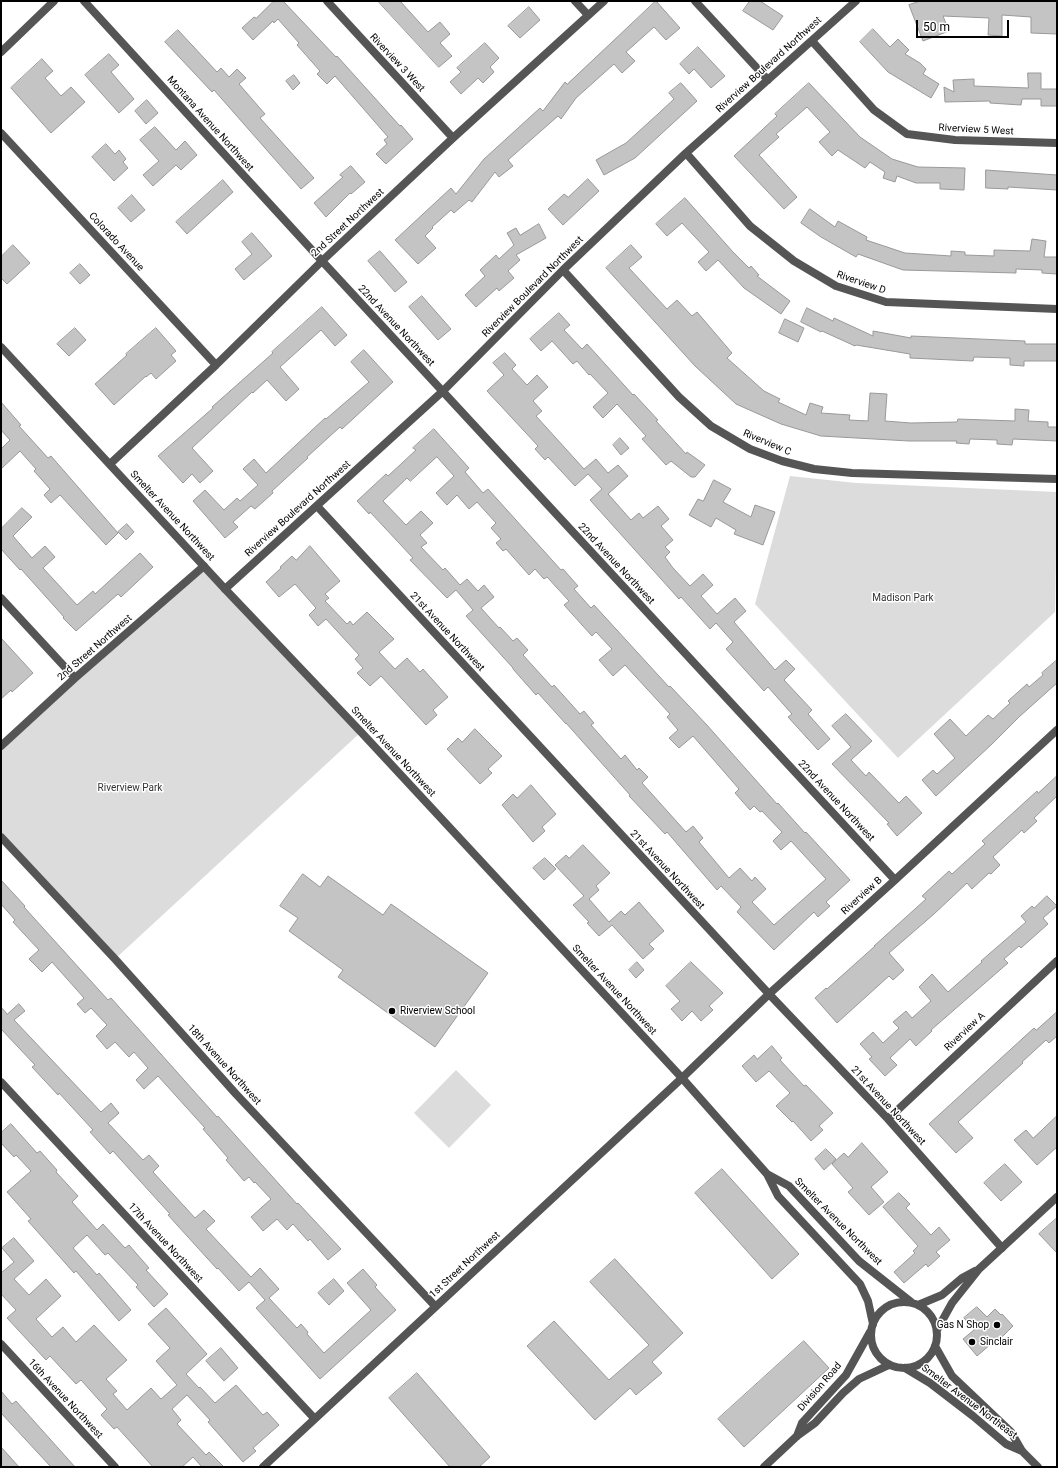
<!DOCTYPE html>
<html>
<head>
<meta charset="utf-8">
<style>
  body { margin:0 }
  #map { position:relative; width:1058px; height:1468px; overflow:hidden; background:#fff; font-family:Roboto,sans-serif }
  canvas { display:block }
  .frame { position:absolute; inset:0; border:2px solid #000; pointer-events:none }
  .scale { position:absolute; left:916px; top:20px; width:93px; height:18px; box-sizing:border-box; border:2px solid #000; border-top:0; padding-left:5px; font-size:12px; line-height:14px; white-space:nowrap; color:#000; -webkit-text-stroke:3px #fff; paint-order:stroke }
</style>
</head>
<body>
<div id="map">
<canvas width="1058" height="1468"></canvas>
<div class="frame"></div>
<div class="scale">50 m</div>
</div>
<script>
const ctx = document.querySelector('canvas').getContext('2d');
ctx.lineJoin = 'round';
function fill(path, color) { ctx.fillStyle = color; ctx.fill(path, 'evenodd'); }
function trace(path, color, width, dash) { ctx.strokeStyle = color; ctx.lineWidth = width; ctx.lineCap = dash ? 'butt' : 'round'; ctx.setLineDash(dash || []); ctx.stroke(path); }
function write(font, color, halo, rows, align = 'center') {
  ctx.font = font + ' Roboto,sans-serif'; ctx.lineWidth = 3; ctx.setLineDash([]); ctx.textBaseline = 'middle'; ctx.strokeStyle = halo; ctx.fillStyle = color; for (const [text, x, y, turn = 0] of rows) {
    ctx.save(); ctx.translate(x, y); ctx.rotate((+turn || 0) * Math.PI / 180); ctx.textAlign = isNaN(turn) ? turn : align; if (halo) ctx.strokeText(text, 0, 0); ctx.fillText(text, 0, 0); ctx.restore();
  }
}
const green = new Path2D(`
  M790 476 856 483 1057 492 1055 612 898 758 755 604Z
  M204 566 361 732 115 959 1 837V747Z
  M456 1070 491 1105 449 1148 414 1113Z`);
const building = new Path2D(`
  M274 1H283L336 57 337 56 400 126 401 125 413 139 386 164 376 154 387 144 384 140 388 137 335 76 327 84 317 74 320 71 297 45 299 43 278 19 274 23 273 21 253 40 242 28 254 17 256 18Z
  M378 1H400L428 32 440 22 450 34 440 43 452 56 439 67Z
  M656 1 680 28 666 40 654 27 626 52 635 61 622 73 614 64 576 98 561 119 558 116 508 160 513 166 499 177 495 172 472 202 469 200 454 213 451 210 432 227 433 228 425 236 436 248 418 264 395 240 451 188 456 194 484 159 540 108 543 111 565 82 567 84Z
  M750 1H760L783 16 773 30 743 11Z
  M921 1H1057V34L1031 33V17L1002 15V36L988 35 989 18 943 16 949 31 923 41 909 5Z
  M529 7 540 20 520 38 508 26Z
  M873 29 890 47 898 39 909 50 905 54 920 63 926 69 923 74 939 84 931 98 888 72 860 42Z
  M178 30 217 72 221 68 229 77 237 69 246 78 239 84 265 114 260 118 314 178 301 189 214 90 212 92 165 42Z
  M485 43 499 58 490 67 494 72 483 83 478 78 461 94 450 82 461 72 457 68Z
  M698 47 725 76 711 88 694 69 689 74 680 64Z
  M109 54 119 65 111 72 134 99 119 113 85 75Z
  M42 59 53 71 45 78 61 96 71 87 85 102 51 133 11 88Z
  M1028 73H1041V89H1057V106H1041V99H1022L1021 105 990 103V101L945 102 944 87 954 92 953 80 974 79V86L1028 88Z
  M294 75 300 83 293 90 286 81Z
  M681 83 697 101 635 158 604 175 596 160 626 143 659 113 674 99 669 93Z
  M809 83 860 137 892 159 918 167 965 168 964 190 940 189V183H916L897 176 895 182 883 178 885 172 870 162 865 168 838 150 832 156 819 142 830 132 807 107 776 134 779 137 759 155 797 197 784 209 734 156 777 116 775 114Z
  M147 100 158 113 146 124 135 111Z
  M155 127 176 150 185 141 197 155 181 170 176 165 153 186 143 175 159 161 140 140Z
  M106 144 115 154 119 150 126 159 123 162 128 168 114 181 92 157Z
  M351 166 365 182 351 194 350 193 326 217 314 203 343 177 340 175Z
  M986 170 1057 175V190L1008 187V189L986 188Z
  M588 179 599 191 563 225 548 209 564 194 568 197Z
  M223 180 233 192 187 234 176 222Z
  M132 195 145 210 131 222 118 208Z
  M685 198 733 252 749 268 751 266 759 275 757 276 790 301 781 314 744 288 718 260 706 271 698 262 709 252 682 223 667 236 656 224Z
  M810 209 835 227 838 221 867 237 866 240 905 253 951 256V251L965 252V255L994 256V250L1030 251 1032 239 1046 241 1044 257H1057V274L1042 273V270L1016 269V273L903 270 858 254 856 257 821 237 801 223Z
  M539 224 546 238 516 255 520 260 508 271 514 278 499 291 497 288 476 307 465 295 485 276 480 270 496 255 499 259 514 245 507 233 516 228 520 235Z
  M252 233 272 256 244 280 235 269 252 254 242 242Z
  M13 245 30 263 7 284 1 278V257Z
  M631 245 642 257 629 268 667 309 677 300 692 316 697 312 732 353 727 358 764 391 780 399 778 402 806 415 810 403 823 407 821 413 850 415 849 420 868 421 870 393 887 394 885 421 911 423 957 422 958 419 1015 421V409L1029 410 1028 421 1048 422V427H1057V441L1013 439 1012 445 997 444V440L970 439 969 444 956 443 957 441H909L821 436 781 424 736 404 695 366 606 268Z
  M380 251 407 282 395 292 368 261Z
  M80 264 90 275 80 284 70 273Z
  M422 296 451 329 438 340 409 307Z
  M322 307 347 335 335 346 321 330 280 367 299 389 286 401 267 380 253 393 252 392 192 448 213 471 200 483 192 474 183 483 158 456 213 408 212 407 273 353 272 352Z
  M807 308 833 321 834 318 873 336V331L911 338V336L1025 341V344H1057V361H1024V366L1010 365V358L974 357 973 361 910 358V354L856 345 855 346 822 331 821 332 801 322Z
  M559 313 570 325 564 330 582 349 587 344 633 395 634 394 658 420 656 421 686 454 687 452 705 465 695 477H691L671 461 666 465 642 439 646 436 617 404 603 418 593 407 608 393 590 374 589 375 577 361 573 364 552 341 541 351 530 339Z
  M785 319 804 328 798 342 779 333Z
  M75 328 86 340 69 356 57 344Z
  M156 328 176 351 171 355 176 361 156 379 151 373 146 377V376L114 405 95 384 127 355 126 354Z
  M364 350 393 382 342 429 340 427 307 457 308 458 272 491 273 493 255 509 251 506 233 522 238 527 225 538 193 501 205 490 224 510 237 498 240 501 258 485 243 469 254 459 266 473 325 418 326 419 369 382 351 362Z
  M505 353 516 365 512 369 527 385 537 375 548 387 533 401 542 411 536 416 584 469 596 459 608 473 618 465 628 476 608 494 631 520 639 513 643 518 658 506 669 519 661 526 673 540 665 547 670 552 665 557 673 568 690 586 703 574 713 585 701 596 717 614 735 598 746 611 734 622 775 670 786 660 795 669 784 680 812 710 808 714 830 739 818 750 788 717 792 714 768 687 764 691 726 649 733 642 716 623 710 629 681 597 679 599 590 500 602 489 588 474 575 486 548 457 545 460 535 449 538 446 487 391 504 375 493 363Z
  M1 402 21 425 19 426 48 458 51 456 118 533 106 545 60 495 51 503 44 495 50 489 34 471 36 469 20 451 1 469V449L10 440 1 430Z
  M434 429 469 468 465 472 483 493 488 489 561 570 563 569 578 586 574 589 591 608 594 605 669 687 670 686 706 724 777 804 778 803 805 833 806 832 850 880 826 902 830 906 818 917 814 912 774 950 737 912 741 907 721 886 717 890 667 832 665 834 629 796 630 795 566 723V724L538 693 536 695 513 669V668L466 616 473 610 456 590 447 598 410 560 413 558 370 512 369 514 357 501 386 474 388 476 416 450 413 448ZM437 457 454 476 436 493 447 505 457 495 469 509 477 502 496 523 491 528 501 539 496 543 503 551 506 549 529 575 535 569 544 579 547 577 569 601 564 605 592 636 596 632 612 649 599 660 613 676 625 665 670 714 667 717 678 730 669 738 679 748 693 736 739 789 735 793 750 810 754 806 760 812 762 811 782 832 773 841 781 850 791 841 826 879 774 925 752 902 766 889 755 877 752 881 740 868 729 878 699 842 703 838 693 826 686 832 642 783 648 777 639 768 637 770 625 755 621 759 591 725 594 723 584 711 580 714 554 685 552 687 523 655 528 650 517 638 513 641 500 627 499 628 481 608 494 597 484 585 478 591 467 579 460 585 445 568 443 570 421 547 427 543 420 535 433 523 421 511 406 525 383 501 407 478 410 481Z
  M620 438 629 448 621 455 613 445Z
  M714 480 731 489 723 502 751 517 755 505 775 512 763 545 734 534 736 530 716 518 711 527 689 515 698 499 703 501Z
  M22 508 32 517 13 536 32 558 45 546 55 557 43 568 77 605 93 591 95 594 140 553 153 567 121 597 118 594 76 631 63 618 64 617 21 569 20 570 1 549V529Z
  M127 524 134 532 126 540 118 532Z
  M310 546 340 581 325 594 329 598 325 601 347 624 350 621 353 625 367 612 394 639 379 652 395 669 407 658 420 672 423 669 448 697 433 710 437 715 426 725 381 676 370 686 357 673 363 668 355 659 359 655 326 619 318 626 309 615 316 608 295 584 279 597 266 582 281 568 280 567 292 556 296 560Z
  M1 638 33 673 12 692 11 690 1 699Z
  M1057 660V683L1019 717 991 745 936 796 922 780 933 770 937 774 955 758 934 734 950 719 966 736 988 715 993 719 1010 703 1008 701 1027 684 1029 687 1043 675 1042 673Z
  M846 714 872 741 851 760 866 776 869 772 899 803 906 796 922 813 897 836 887 824 889 823 832 764 851 747 832 726Z
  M475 729 502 756 488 769 492 773 480 784 447 749 458 738 462 742Z
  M1057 776V796L1034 818 1037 821 1024 833 1022 830 993 857 1000 865 991 874 989 873 972 889 967 883 934 914 889 953 904 970 893 980 889 976 837 1023 815 998 826 988 827 989 875 946H874L926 899 922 896 949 871 952 874 985 844 982 841 1037 791 1038 793Z
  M531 785 556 814 542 827 545 831 533 842 502 805 513 794 517 798Z
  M583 845 610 873 596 886 599 890 589 899 609 922 621 911 625 915 639 902 664 931 649 944 654 949 643 959 612 925 599 936 587 923 589 922 573 905 584 896 555 865 566 855 569 858Z
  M545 858 556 869 544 880 533 868Z
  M303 874 320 887 328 876 383 915 391 904 488 973 435 1047 338 977 343 970 289 931 298 918 280 906Z
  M1 880 25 906 24 907 108 1000 111 998 217 1117 218 1116 297 1204 298 1203 341 1249 328 1260 310 1239 308 1241 293 1224 287 1230 277 1219 263 1231 251 1217 271 1199 255 1182 254 1183 249 1177 244 1181 226 1160 228 1158 203 1129 205 1128 158 1076 144 1089 136 1080 148 1068 134 1052 129 1057 115 1042 107 1049 96 1036 107 1025 91 1008 85 1013 77 1004 84 998 52 962 42 972 29 959 39 950 13 922 15 920 1 904Z
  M1047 896 1057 906 1043 918 1048 924 1021 948 1019 946 1004 959 1008 963 931 1030 932 1031 916 1046 910 1039 890 1058 897 1065 885 1076 869 1059 872 1057 860 1044 873 1032 883 1043 899 1028 893 1022 906 1011 912 1018 931 1001 919 987 932 974 948 992 982 962 981 961 1026 922 1021 916 1032 906 1034 908Z
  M637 962 644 970 636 978 629 970Z
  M691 962 723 993 709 1006 713 1010 701 1021 692 1011 682 1021 671 1009 680 1001 666 986Z
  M19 1004 25 1011 14 1020 101 1112 111 1103 119 1113 108 1123 143 1160 149 1155 159 1166 153 1172 195 1218 204 1210 215 1221 206 1229 251 1277 260 1268 279 1289 269 1298 297 1328 301 1324 308 1332 307 1334 324 1353 371 1310 347 1283 363 1269 377 1285 375 1287 396 1310 320 1379 256 1308 265 1300 249 1282 239 1291 218 1268 217 1269 168 1215 170 1214 131 1171 113 1151 110 1154 90 1132 93 1130 59 1093 58 1095 32 1067 35 1065 1 1029V1007L7 1014Z
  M1057 1012V1036L1049 1043 1046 1040 1022 1062 1023 1063 958 1122 973 1138 956 1153 929 1124 1034 1028 1036 1030Z
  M772 1046 782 1058 780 1060 804 1086 806 1085 833 1113 819 1126 823 1130 811 1141 793 1121 792 1122 776 1106 790 1093 769 1071 756 1082 742 1066 754 1055 757 1059Z
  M1057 1116V1147L1037 1165 1014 1140 1026 1130 1033 1138Z
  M11 1124 37 1153 40 1151 57 1170 56 1172 78 1196 72 1202 97 1230 103 1224 125 1248 129 1245 149 1268 146 1270 168 1294 154 1307 136 1287 138 1285 108 1253 105 1255 87 1235 73 1248 97 1275 99 1273 131 1310 119 1321 76 1271 74 1273 28 1221 31 1219 7 1192 31 1171 16 1155 14 1157 1 1143V1133Z
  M862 1143 888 1172 871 1187 884 1202 869 1215 848 1192 853 1188 832 1164 844 1153 848 1157Z
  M826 1149 836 1159 824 1170 815 1159Z
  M1005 1164 1022 1182 1001 1201 984 1183Z
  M722 1169 799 1254 772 1279 695 1193Z
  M899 1193 910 1204 906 1208 931 1235 939 1227 950 1240 936 1252 940 1256 928 1267 926 1264 904 1283 894 1272 915 1253 913 1251 918 1246 883 1207Z
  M1057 1218V1253L1039 1234Z
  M14 1238 34 1261 14 1279 29 1295 46 1279 61 1296 36 1319 52 1337 63 1327 76 1342 94 1325 127 1360 106 1379 117 1391 113 1394 127 1410 151 1388 161 1399 177 1385 156 1361 170 1348 148 1324 166 1308 207 1354 186 1374 199 1388 200 1387 215 1403 236 1385 263 1415 267 1412 279 1425 253 1448 256 1451 243 1462 208 1422 210 1420 187 1395 172 1409 181 1420 177 1424 206 1455 209 1452 224 1467H202L193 1457 182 1467H153L117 1427 114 1429 101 1415 107 1409 81 1380 76 1384 50 1356 46 1360 7 1318 16 1310 1 1294V1273L14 1262 2 1248Z
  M615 1259 683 1333 652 1362 662 1373 636 1395 630 1388 595 1420 527 1346 554 1321 609 1380 649 1345 590 1282Z
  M334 1279 344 1291 329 1305 318 1293Z
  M977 1307 987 1317 995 1309 1001 1315 1002 1314 1013 1326 999 1340 998 1338 977 1356 963 1339 974 1330 964 1318Z
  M804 1341 829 1368 744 1447 718 1419Z
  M221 1348 238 1368 224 1381 206 1361Z
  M417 1373 490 1457 479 1467H450L389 1398Z
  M1 1391 12 1404 16 1401 75 1467H51L1 1413Z
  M1 1447 19 1467H1Z`);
const minor = new Path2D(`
  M84 1 322 261 895 880
  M327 1 453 138
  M575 1 588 15
  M695 1 768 80
  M812 41 874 110 907 134 955 140 1057 143
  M1 52 54 1
  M1 133 216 365
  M686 153 750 226 794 261 836 286 886 302 1057 309
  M563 270 679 397 711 426 750 449 782 461 814 469 852 473 1057 479
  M110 464 216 365 322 261 453 138 604 1
  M317 506 769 994 888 1119 1002 1248
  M225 589 443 391 563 270 686 153 856 1
  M1 598 75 678
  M1 746 75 678 204 566
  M1 837 115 959 236 1094 435 1306
  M1 1082 314 1418
  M888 1119 1057 961
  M1 1344 115 1467
  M263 1467 682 1078 769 994 895 880 1057 730`);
const tertiary = new Path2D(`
  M1 347 225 589 361 732 682 1078 767 1174 778 1196 860 1284 868 1301 873 1324
  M767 1174 789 1186 859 1261 911 1302
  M871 1335a33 33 0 1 1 66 0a33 33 0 1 1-66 0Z
  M918 1305 942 1295 962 1278 975 1271
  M937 1330 952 1303 979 1269 1057 1197
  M935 1346 952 1376 1011 1432 1022 1451 1038 1467
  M905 1368 930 1383 973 1416 1006 1444 1022 1451
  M797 1436 802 1423 846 1375 870 1332
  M764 1467 797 1436 815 1423 843 1393 859 1379 889 1365`);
const markers = [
  [392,1011,4,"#000"],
  [997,1325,4,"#000"],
  [972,1342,4,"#000"]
];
const streetNames = [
  ["Riverview 3 West",397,63,47],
  ["Riverview Boulevard Northwest",769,65,-42],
  ["Montana Avenue Northwest",210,124,48],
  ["Riverview 5 West",976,130,3],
  ["2nd Street Northwest",348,223,-43],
  ["Colorado Avenue",116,242,47],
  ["Riverview D",861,283,19],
  ["Riverview Boulevard Northwest",533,287,-45],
  ["22nd Avenue Northwest",396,326,47],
  ["Riverview C",767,443,23],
  ["Riverview Boulevard Northwest",298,509,-42],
  ["Smelter Avenue Northwest",172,516,47],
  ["22nd Avenue Northwest",616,564,47],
  ["21st Avenue Northwest",447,632,47],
  ["2nd Street Northwest",95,648,-41],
  ["Smelter Avenue Northwest",393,752,47],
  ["22nd Avenue Northwest",836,801,47],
  ["21st Avenue Northwest",667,870,47],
  ["Riverview B",862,896,-42],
  ["Smelter Avenue Northwest",614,990,47],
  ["Riverview A",965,1032,-43],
  ["18th Avenue Northwest",224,1065,48],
  ["21st Avenue Northwest",888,1106,47],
  ["Smelter Avenue Northwest",838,1222,45],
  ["17th Avenue Northwest",165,1243,47],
  ["1st Street Northwest",465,1265,-43],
  ["Division Road",820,1387,-49],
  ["16th Avenue Northwest",65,1399,47],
  ["Smelter Avenue Northeast",969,1402,37]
];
const parkNames = [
  ["Madison Park",903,598],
  ["Riverview Park",130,788]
];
const poiNames = [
  ["Riverview School",400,1011],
  ["Gas N Shop",989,1325,"right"],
  ["Sinclair",980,1342]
];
fill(green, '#dcdcdc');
fill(building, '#c4c4c4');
trace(building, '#999', 1);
trace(minor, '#555', 8);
trace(tertiary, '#555', 8);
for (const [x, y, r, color] of markers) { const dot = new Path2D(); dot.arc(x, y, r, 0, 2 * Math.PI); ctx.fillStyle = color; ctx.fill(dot); trace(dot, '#fff', 1.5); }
write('10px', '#000', '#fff', streetNames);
write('10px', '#333', '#fff', parkNames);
write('10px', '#000', '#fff', poiNames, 'left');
</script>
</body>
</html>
